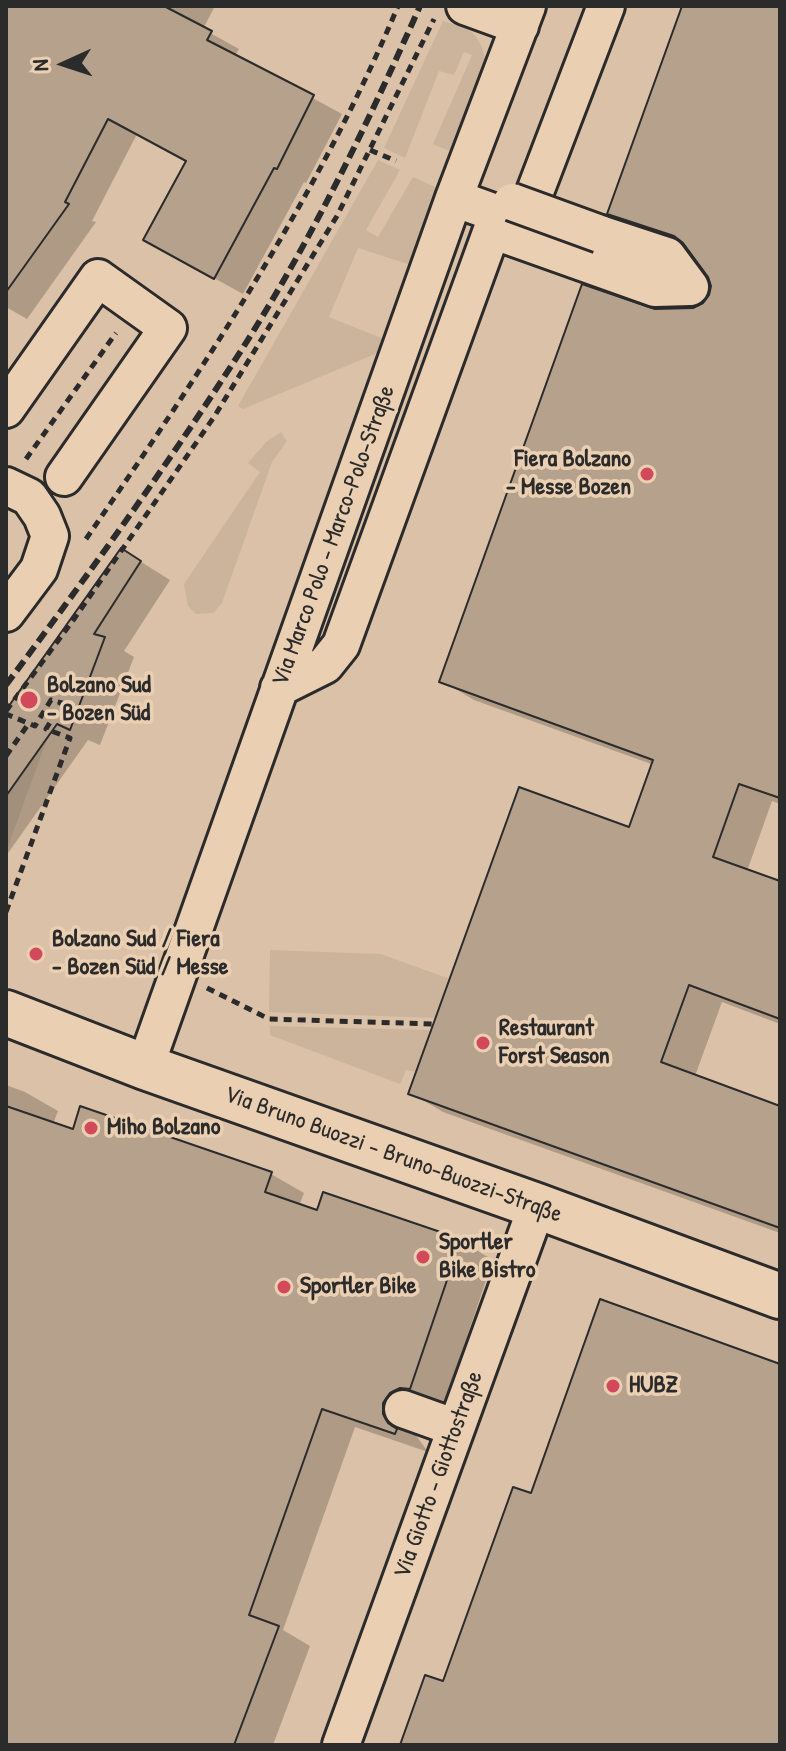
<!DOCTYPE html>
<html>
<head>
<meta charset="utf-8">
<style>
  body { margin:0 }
  #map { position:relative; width:786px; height:1751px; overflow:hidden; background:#ebcfb2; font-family:"Patrick Hand",sans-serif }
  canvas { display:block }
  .frame { position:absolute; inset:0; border:8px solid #2b2b2b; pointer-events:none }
  .north { position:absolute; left:24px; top:24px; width:80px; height:80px; -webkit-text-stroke:6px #ebcfb2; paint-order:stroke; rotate:267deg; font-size:22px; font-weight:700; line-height:32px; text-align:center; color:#2b2b2b }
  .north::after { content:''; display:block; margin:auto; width:28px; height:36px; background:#2b2b2b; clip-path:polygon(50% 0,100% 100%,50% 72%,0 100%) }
</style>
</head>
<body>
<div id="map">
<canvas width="786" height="1751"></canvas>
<div class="frame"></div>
<div class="north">N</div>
</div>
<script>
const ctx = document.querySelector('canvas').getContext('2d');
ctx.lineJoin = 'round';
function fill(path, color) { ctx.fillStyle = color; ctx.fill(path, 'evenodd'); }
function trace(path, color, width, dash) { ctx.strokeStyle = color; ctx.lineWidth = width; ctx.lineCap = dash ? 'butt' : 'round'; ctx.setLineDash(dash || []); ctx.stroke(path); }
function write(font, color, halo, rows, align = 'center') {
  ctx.font = font + ' "Patrick Hand",sans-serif'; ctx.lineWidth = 7; ctx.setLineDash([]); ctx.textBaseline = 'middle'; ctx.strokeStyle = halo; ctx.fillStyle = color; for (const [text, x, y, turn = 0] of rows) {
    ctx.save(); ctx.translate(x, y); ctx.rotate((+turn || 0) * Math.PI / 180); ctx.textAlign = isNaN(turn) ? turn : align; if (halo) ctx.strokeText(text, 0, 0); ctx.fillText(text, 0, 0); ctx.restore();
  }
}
const built = new Path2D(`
  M6 6H780V1745H6Z`);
const green = new Path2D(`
  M443 21C469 29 479 30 485 59L454 153 433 144 472 55 464 52 454 75 439 71 405 158 384 148Z
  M378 160 400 170 366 230 378 237 413 177 442 190 414 266 358 248 329 317 384 339 380 352 243 409 238 406Z
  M281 432 287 441 272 462 222 603 213 613 196 614 188 606 184 584 260 472 248 463 266 442Z
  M48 736 6 852V796Z
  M270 950 381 954 450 979 435 1018 269 1012Z
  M270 1026 431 1030 416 1072 406 1070 400 1084 270 1035Z`);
const shadow = new Path2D(`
  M6 6H215L203 29 239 49 235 56 342 114 306 183 304 182 243 294 174 256 188 161 137 134 92 221 96 222 27 319 6 307Z
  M684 6H780V804L772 801 747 871 780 883V1024L722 1002 695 1076 780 1108V1233L443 1112 411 1093 630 829 654 765 474 700 442 681 694 310 704 305 711 295 713 285 710 276 689 248 642 232 610 213Z
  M122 550 170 580 124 651 134 657 100 745 88 740 6 856V713Z
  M6 1085 25 1092 58 1111 53 1124 74 1131 271 1174 304 1193 299 1206 318 1212 325 1195 461 1241 493 1260 443 1407 415 1422V1434L428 1452 355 1427 283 1630 310 1646 273 1745H6Z`);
const building = new Path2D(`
  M6 6H164L212 31 207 40 314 95 277 169 274 168 214 279 143 240 186 161 108 119 65 202 69 204 6 292Z
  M682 6H780V798L739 784 713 857 780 881V1019L689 985 661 1062 780 1106V1228L408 1094 519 787 629 827 653 760 439 682 582 284 655 309 693 308 703 303 709 295 711 286 708 277 683 243 674 236 607 214Z
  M121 548 141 561 94 634 105 637 70 730 57 724 6 796V710Z
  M6 1106 73 1129 80 1106 272 1172 265 1192 317 1210 323 1192 461 1239 410 1389 400 1388 390 1393 383 1403V1414L388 1423 397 1429 395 1434 322 1409 249 1615 279 1626 234 1745H6Z
  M600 1299 780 1364V1745H400L425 1675 443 1681 513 1487 531 1493Z`);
const path = new Path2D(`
  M370 150 396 161
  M26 459 116 333
  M86 539C203 369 318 197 398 6
  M6 711 74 619 214 417 337 216 434 19
  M6 756 29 723
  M6 912 70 738 46 729 62 703 51 700 35 726 6 714
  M207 988 269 1019 433 1024`);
const minor = new Path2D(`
  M465 6 520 26
  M454 198 523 223 606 6
  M600 234 667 256 690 287
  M6 409 98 278 168 328 64 477
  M6 486 29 497 42 516 50 536 39 569 6 613
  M279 688 325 665 341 645 492 230 655 288 690 287
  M145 1067 454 198 527 6
  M403 1409 456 1428
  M341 1745 537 1206`);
const major = new Path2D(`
  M6 1013 145 1067 537 1206 780 1296`);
const rail = new Path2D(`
  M6 685C88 575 170 462 244 346 312 239 368 123 420 6`);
const minorBridge = new Path2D(`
  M512 202 600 234`);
const markers = [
  [647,474,8,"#d1495b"],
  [29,700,10,"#d1495b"],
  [36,954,8,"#d1495b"],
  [483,1043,8,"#d1495b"],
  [91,1128,8,"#d1495b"],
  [423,1257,8,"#d1495b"],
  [284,1287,8,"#d1495b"],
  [613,1386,8,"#d1495b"]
];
const poiNames = [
  ["Fiera Bolzano",631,460,"right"],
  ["- Messe Bozen",631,488,"right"],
  ["Bolzano Sud",47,686],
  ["- Bozen Süd",47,714],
  ["Bolzano Sud / Fiera",52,940],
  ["- Bozen Süd / Messe",52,968],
  ["Restaurant",499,1029],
  ["Forst Season",499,1057],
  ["Miho Bolzano",107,1128],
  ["Sportler",439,1243],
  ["Bike Bistro",439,1271],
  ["Sportler Bike",300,1287],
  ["HUBZ",629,1386]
];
const streetNames = [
  ["Via Marco Polo - Marco-Polo-Straße",334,536,-70],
  ["Via Bruno Buozzi - Bruno-Buozzi-Straße",393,1155,20],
  ["Via Giotto - Giottostraße",439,1475,-70]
];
fill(built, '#dbc1a7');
fill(green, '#ccb49c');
fill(shadow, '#0003');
fill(building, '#b6a18d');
trace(building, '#2b2b2b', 2);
trace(minor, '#2b2b2b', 42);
trace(major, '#2b2b2b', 50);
trace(path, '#2b2b2b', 5, [8, 6]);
trace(minor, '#ebcfb2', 36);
trace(major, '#ebcfb2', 44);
trace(rail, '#2b2b2b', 6, [12, 6]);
trace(minorBridge, '#2b2b2b', 42, []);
trace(minorBridge, '#ebcfb2', 36);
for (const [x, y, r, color] of markers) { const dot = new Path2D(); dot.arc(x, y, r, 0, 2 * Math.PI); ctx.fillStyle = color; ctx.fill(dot); trace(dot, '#ebcfb2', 3); }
write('bold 24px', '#2b2b2b', '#ebcfb2', poiNames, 'left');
write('24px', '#2b2b2b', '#ebcfb2', streetNames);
</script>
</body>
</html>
